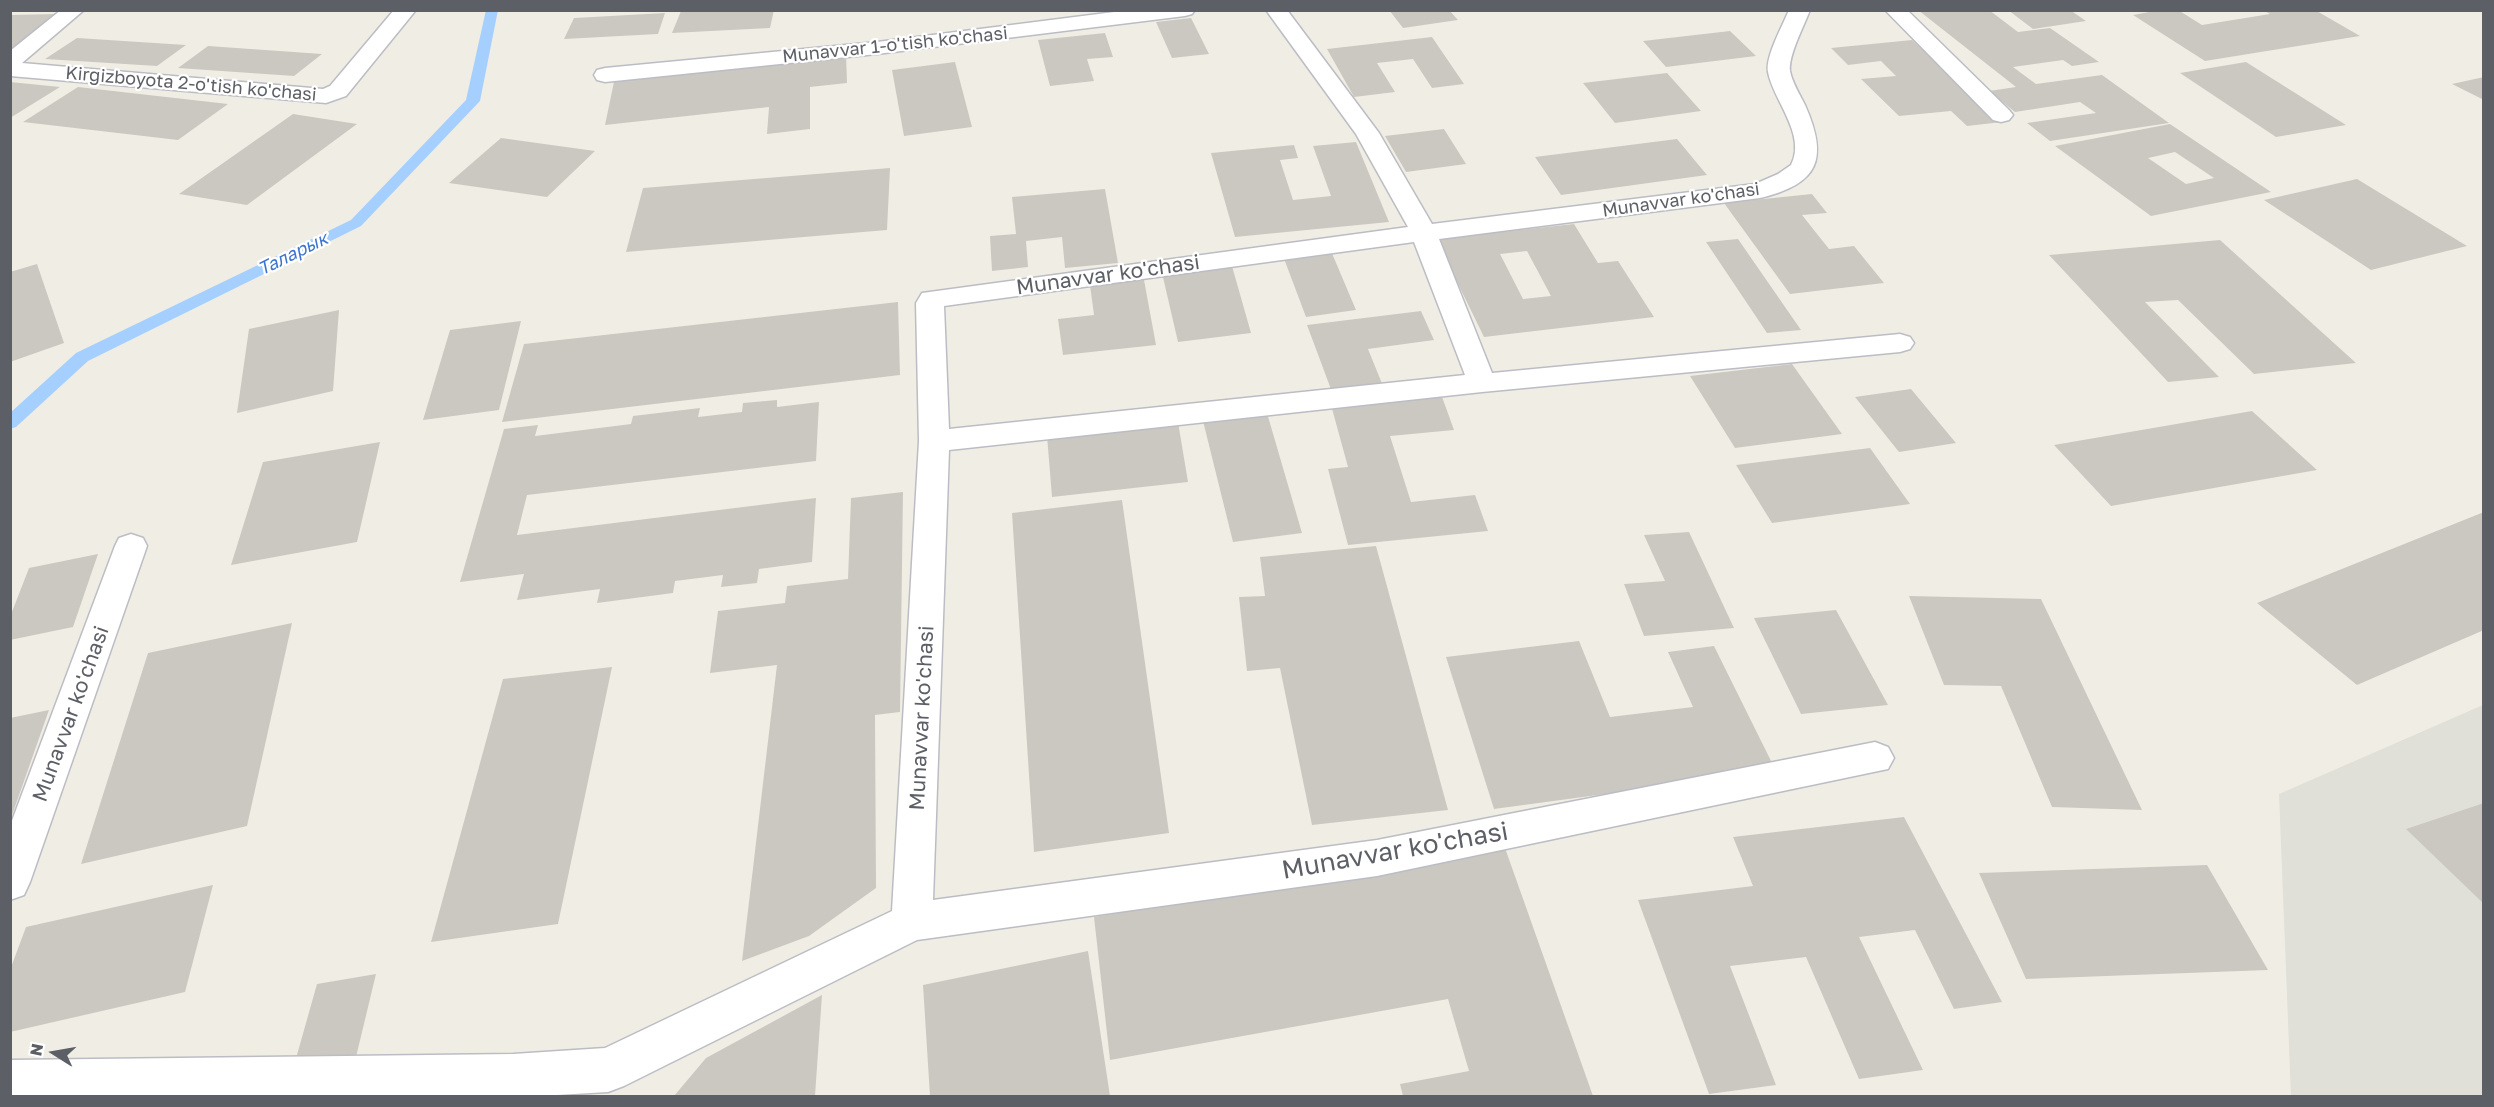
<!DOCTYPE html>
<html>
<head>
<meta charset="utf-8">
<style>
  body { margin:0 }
  #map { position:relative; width:2494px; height:1107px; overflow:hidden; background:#f0eee4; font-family:"Golos Text",sans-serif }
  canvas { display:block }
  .frame { position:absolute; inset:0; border:12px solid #5c5f66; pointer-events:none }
  .north { position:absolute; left:24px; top:1023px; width:60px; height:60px; -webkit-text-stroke:4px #fff; paint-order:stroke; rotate:281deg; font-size:16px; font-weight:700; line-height:24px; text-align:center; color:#5c5f66 }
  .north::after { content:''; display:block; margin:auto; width:21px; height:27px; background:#5c5f66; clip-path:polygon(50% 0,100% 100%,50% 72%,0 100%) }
</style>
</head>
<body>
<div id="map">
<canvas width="2494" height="1107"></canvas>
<div class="frame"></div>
<div class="north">N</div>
</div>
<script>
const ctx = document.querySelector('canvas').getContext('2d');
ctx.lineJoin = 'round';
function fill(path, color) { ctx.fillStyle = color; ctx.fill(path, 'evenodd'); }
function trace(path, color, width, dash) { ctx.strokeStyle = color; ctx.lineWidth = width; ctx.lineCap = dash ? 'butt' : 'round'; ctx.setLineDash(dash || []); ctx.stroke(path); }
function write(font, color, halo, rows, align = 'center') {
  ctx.font = font + ' "Golos Text",sans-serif'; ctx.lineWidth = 4.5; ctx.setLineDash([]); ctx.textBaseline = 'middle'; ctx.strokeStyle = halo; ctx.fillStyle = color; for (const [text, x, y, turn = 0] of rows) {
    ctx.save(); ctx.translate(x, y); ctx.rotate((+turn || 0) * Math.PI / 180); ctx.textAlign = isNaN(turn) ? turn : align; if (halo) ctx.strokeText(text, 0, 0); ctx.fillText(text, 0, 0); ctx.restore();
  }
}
const industrial = new Path2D(`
  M2483 705V1096H2291L2279 794Z`);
const stream = new Path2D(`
  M486 10H498L480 101 361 226 88 361 16 427 10 429V413L76 353 351 220 466 100Z`);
const building = new Path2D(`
  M774 10 770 28 672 33 681 11Z
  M1389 10H1449L1458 20 1403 28Z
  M1918 10H1989L2018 32 2050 28 2099 62 2072 66 2063 60 2013 67 2036 84 2102 75 2169 123 2050 141 2027 123 2096 113 2080 102 2015 112 1989 91 2016 87Z
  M2008 10H2070L2086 21 2033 29Z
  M2160 10H2178L2202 25 2270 14 2263 10H2315L2360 36 2205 61 2133 15Z
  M665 13 658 34 564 39 574 18Z
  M58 14 19 48H10V15Z
  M1191 18 1209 54 1172 58 1156 22Z
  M1730 31 1756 56 1666 67 1643 41Z
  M1105 33 1113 57 1087 59 1094 81 1050 86 1038 40Z
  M1432 37 1464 84 1432 88 1413 59 1377 63 1395 92 1354 97 1327 49Z
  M77 38 186 45 157 66 45 59Z
  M1912 40 2002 122 1967 126 1951 111 1899 116 1861 79 1896 76 1881 61 1848 65 1831 48Z
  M208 46 322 54 294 76 178 68Z
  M846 53 847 83 810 87V129L767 134 769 107 605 125 615 77Z
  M955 62 972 127 904 136 892 70Z
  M2246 62 2346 125 2276 137 2180 73Z
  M1667 73 1701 111 1615 123 1583 83Z
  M2484 77V100L2452 84Z
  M10 82 60 87 10 118Z
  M78 87 228 104 178 140 23 122Z
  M293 114 357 124 247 205 179 194Z
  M2170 124 2271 192 2151 216 2055 146ZM2175 152 2214 178 2186 184 2148 158Z
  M1444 129 1466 164 1406 172 1385 136Z
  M501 138 595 151 547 197 449 183Z
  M1677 139 1707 175 1561 195 1535 157Z
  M1356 142 1389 222 1235 237 1211 153 1294 145 1298 158 1280 160 1293 200 1331 196 1313 146Z
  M890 168 887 230 626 252 643 188Z
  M2357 179 2467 246 2371 270 2264 200Z
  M1105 189 1118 263 1065 268 1062 237 1026 241 1028 267 992 271 990 236 1016 234 1012 197Z
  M1812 194 1827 213 1802 215 1829 249 1854 246 1884 283 1790 294 1724 203Z
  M1574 224 1598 263 1618 261 1654 317 1484 337 1436 239ZM1527 251 1551 296 1523 299 1500 254Z
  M1738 239 1801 330 1767 333 1706 242Z
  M2220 240 2356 363 2254 374 2178 300 2145 302 2219 377 2168 382 2049 255Z
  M1331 251 1356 310 1306 317 1283 256Z
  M37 264 64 343 10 362V272Z
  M1232 266 1251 333 1178 342 1162 273Z
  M1144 280 1156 345 1063 355 1058 319 1094 315 1090 285Z
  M898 302 900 375 502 422 524 344Z
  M339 310 333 391 237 413 249 329Z
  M1421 311 1434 340 1368 349 1383 386 1332 392 1307 325Z
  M521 321 499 410 423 420 450 330Z
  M1792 364 1842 434 1735 448 1690 376Z
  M1911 389 1956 443 1899 452 1855 397Z
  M1441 394 1454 430 1390 436 1411 502 1475 495 1488 531 1348 545 1328 469 1348 467 1331 405Z
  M777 400V407L819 402 816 461 527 495 517 535 816 498 812 562 759 569 757 583 721 587 723 575 675 581 673 593 597 603 600 589 517 600 524 574 460 582 504 429 538 425 535 436 631 424 633 416 700 408 698 417 742 412 743 403Z
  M2252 411 2317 470 2111 506 2054 445Z
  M1267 413 1302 533 1233 542 1203 421Z
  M1178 422 1188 482 1052 497 1047 436Z
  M380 442 357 542 231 565 263 462Z
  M1870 448 1910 504 1772 523 1736 465Z
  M903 492 900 712 875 715 876 888 809 936 742 961 777 665 710 673 718 611 785 603 787 586 848 579 851 498Z
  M1122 500 1169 833 1034 852 1012 513Z
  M2484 512V630L2357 685 2257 603Z
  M1689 532 1734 628 1644 636 1624 584 1665 581 1644 535Z
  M1376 546 1448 810 1312 825 1280 668 1247 671 1239 597 1265 596 1260 557Z
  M98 554 73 627 10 640V617L29 568Z
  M1909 596 2041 599 2142 810 2052 807 2001 686 1944 685Z
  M1836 610 1888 705 1801 714 1754 618Z
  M292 623 247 826 81 864 148 653Z
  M1579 641 1610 717 1693 707 1668 652 1714 646 1776 771 1494 809 1446 657Z
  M612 667 558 924 431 942 503 679Z
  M49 710 11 818H10V718Z
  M2484 803V904L2406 829Z
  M1904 817 2002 1002 1954 1009 1915 930 1859 937 1923 1070 1859 1079 1806 957 1730 966 1776 1085 1709 1094 1638 900 1753 886 1733 837Z
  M1505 848 1593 1096H1403L1400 1084 1469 1071 1448 999 1110 1060 1094 917Z
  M2207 865 2268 970 2026 979 1979 873Z
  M213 885 185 992 10 1032V970L26 927Z
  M1088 951 1110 1096H930L923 985Z
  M376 974 356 1057 293 1069 317 984Z
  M822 995 815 1096H674L706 1058Z`);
const minor = new Path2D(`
  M61 10H84L22 63 323 89 330 86 394 10H416L346 96 326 103 10 76V51Z
  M1130 10H1195L1192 14 1185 16 877 54 605 82 597 80 594 75 597 70 605 68 877 42Z
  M1266 10H1287L1379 133 1432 224 1755 184 1778 174 1791 165C1807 135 1773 100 1768 72 1765 57 1783 25 1789 10H1810C1804 26 1788 56 1790 71 1792 82 1800 95 1805 105 1829 159 1819 184 1760 198L1439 239 1492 373 1900 334 1910 337 1914 343 1910 349 1900 352 1482 392 949 450 933 900 1377 840 1875 742 1888 747 1894 758 1888 769 1377 876 917 940 624 1086 608 1092 540 1096H10V1060L513 1054 605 1048 892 911 919 441 916 303 922 293 1408 227 1356 134ZM1414 242 1465 375 949 429 944 306Z
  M1885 10H1907L2009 110 2013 115 2009 120 2001 122 1993 120Z
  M131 534 143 538 147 546 30 882 24 895 10 900V826L115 546 119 538Z`);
const farStreetnames = [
  ["Munavvar 1-o'tish ko'chasi",895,45,-6],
  ["Kirgizboyota 2-o'tish ko'chasi",191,84,5],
  ["Munavvar ko'chasi",1681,200,-8]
];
const farWaternames = [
  ["Таларык",293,254,-26]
];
const streetNames = [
  ["Munavvar ko'chasi",1108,275,-8],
  ["Munavvar ko'chasi",71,714,-70],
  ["Munavvar ko'chasi",922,718,-87]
];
const nearStreetnames = [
  ["Munavvar ko'chasi",1395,851,-10]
];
fill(industrial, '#e0e0d8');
fill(stream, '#a5cfff');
fill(building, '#cbc8c1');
trace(minor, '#bcbdc4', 3);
fill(minor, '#fff');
write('18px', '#5c5f66', '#fff', farStreetnames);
write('italic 18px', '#3c74ce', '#fff', farWaternames);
write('21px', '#5c5f66', '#fff', streetNames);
write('26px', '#5c5f66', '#fff', nearStreetnames);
</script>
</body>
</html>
